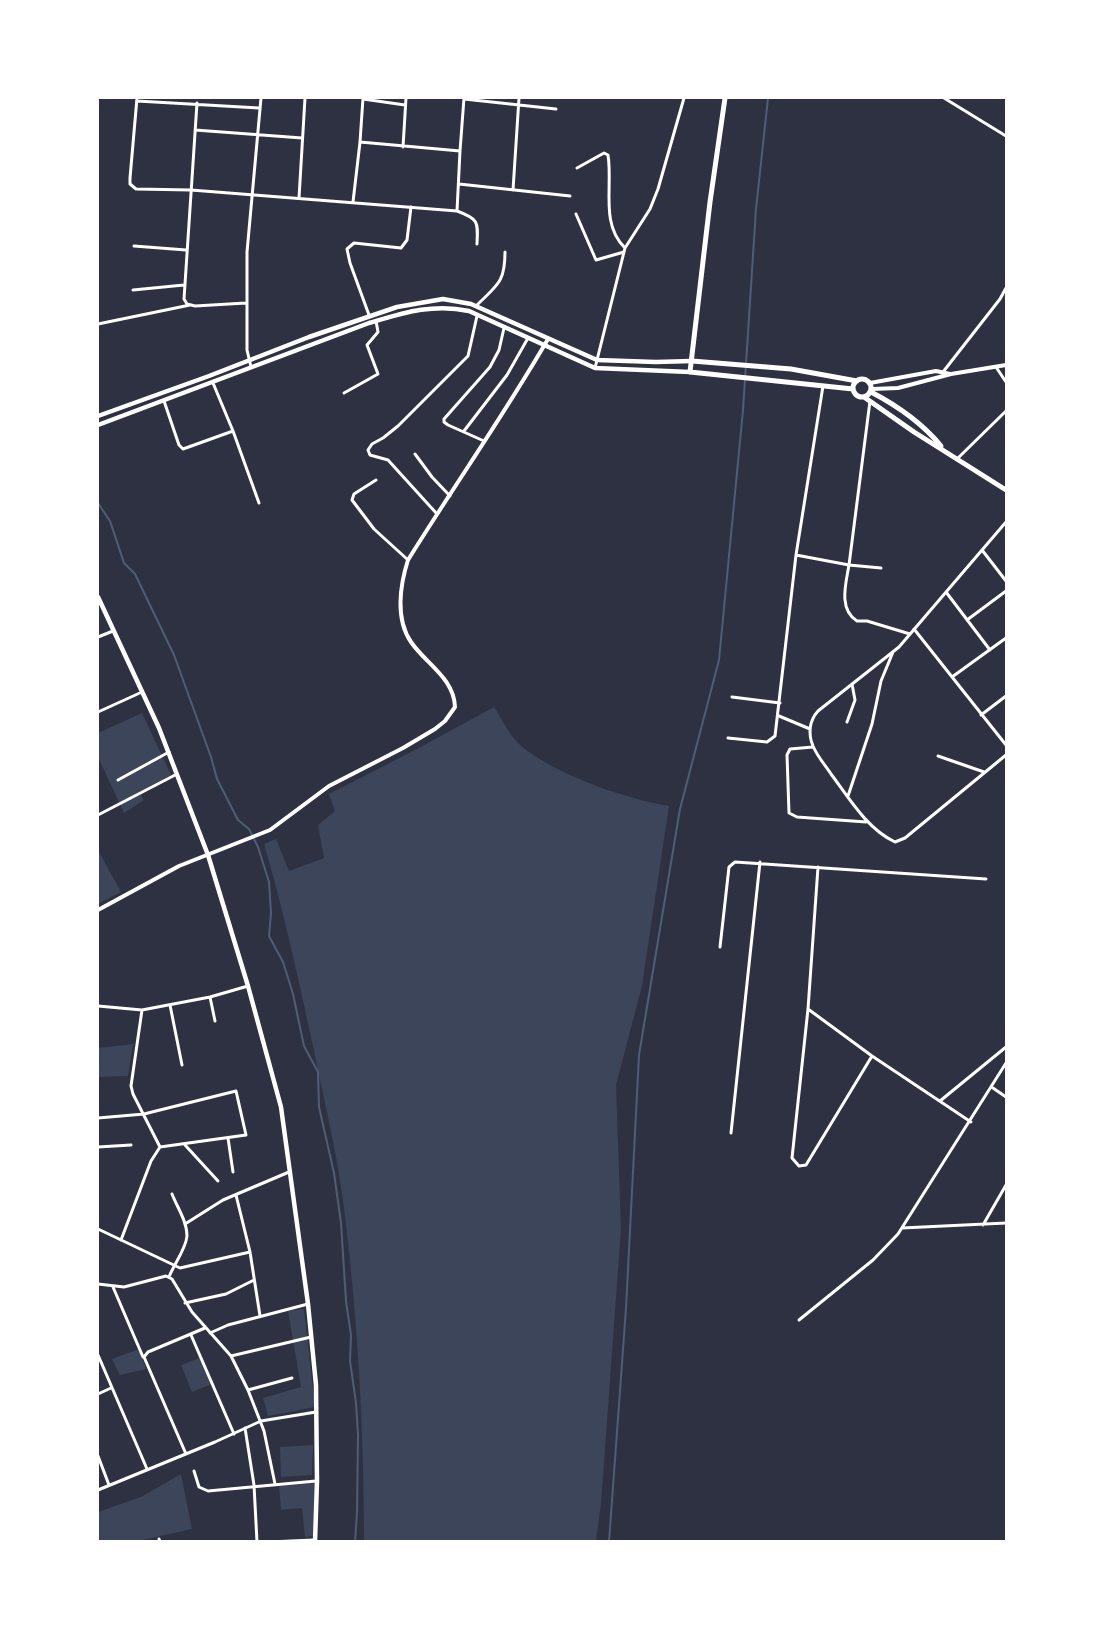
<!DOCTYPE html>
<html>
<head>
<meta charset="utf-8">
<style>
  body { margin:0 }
  #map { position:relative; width:1104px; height:1639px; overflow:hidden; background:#2d3142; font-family:"Exo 2",sans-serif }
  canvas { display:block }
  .frame { position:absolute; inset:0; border:99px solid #fff; pointer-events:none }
</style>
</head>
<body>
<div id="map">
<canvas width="1104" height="1639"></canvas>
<div class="frame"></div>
</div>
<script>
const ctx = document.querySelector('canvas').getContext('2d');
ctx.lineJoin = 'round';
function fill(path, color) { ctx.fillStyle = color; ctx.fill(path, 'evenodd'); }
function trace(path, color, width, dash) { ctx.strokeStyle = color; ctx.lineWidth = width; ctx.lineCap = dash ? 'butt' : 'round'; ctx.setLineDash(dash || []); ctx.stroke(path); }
const green = new Path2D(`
  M494 707C502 719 510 736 520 745 554 774 625 799 669 806L642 986 616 1085 621 1229 601 1504 596 1541H364C364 1433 358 1324 345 1216 339 1162 325 1105 314 1051 299 982 284 912 264 844L276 839 289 871 324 858 318 825 335 811 329 794 413 751Z
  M142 713 171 775 139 792 144 800 124 813 98 757V733Z
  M98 850 121 892 98 904Z
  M133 1044 128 1076 98 1077V1048Z
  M304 1309 315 1407 268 1416 263 1398 301 1387 288 1311Z
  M139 1349 146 1369 120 1375 112 1359Z
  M202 1357 214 1383 192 1392 181 1365Z
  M313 1445 312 1475 281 1477 280 1447Z
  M181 1474 192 1529 138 1541H98V1512L141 1497Z
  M315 1483 313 1536 305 1537 302 1508 281 1510 279 1486Z`);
const stream = new Path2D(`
  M98 503 110 521 124 563 135 574 174 655 211 757 217 779 238 820 249 829 258 847 269 882 271 913 269 936 283 962 293 994 304 1046 318 1072 319 1107 334 1173 341 1223 346 1301 351 1335 350 1361 356 1403 358 1435 357 1512 355 1542
  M609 1542 626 1308 639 1055 680 809 719 660 743 410 756 209 768 98`);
const minor = new Path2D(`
  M137 98 130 178V184L136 189 191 190 457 211C479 219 478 222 477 244
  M944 98 1006 136
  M363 99 405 105
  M464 99 556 109
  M137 101 259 108
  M197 103 184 299 187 304 195 306 246 303
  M195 130 302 138
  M360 142 363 98
  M403 147 406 98
  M577 168 604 153 608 155C613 186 600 224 625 248
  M459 184 570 196
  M513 190 519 98
  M299 198 305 98
  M353 202 360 142 460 151 464 98
  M457 211 460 151
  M576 214 596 260 624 252
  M134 246 186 250
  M133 290 184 285
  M476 306C497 285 505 283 505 252
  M369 315 350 263 347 249 354 243 401 248 407 240 411 207
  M98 324 190 305
  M251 367 247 350V252L261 98
  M996 367 1006 382
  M595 368 625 248 650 209 658 189 684 98
  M943 372 1000 299 1006 288
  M213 383 233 431 259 503
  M344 393 378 374 367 345 378 332 376 321
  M164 401 179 445 183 449 233 431
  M464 431 507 375 528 338
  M484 441 448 425 444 422V419L490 367 499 350 504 328
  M415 454 432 477 450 496
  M958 458 1006 411
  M376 480 354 494 352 500 374 529 408 560
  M437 514 388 460 370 455 368 450 372 444 383 438 398 426 468 356 477 316
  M1006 522 899 647 818 711C809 721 808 734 813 746 817 756 825 765 831 774 849 798 867 829 895 842L905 838 1006 755
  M982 550 1006 581
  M796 555 849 565 870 401
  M881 568 849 565C846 583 838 609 857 621H867L910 634
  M946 592 990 650
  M967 620 1006 591
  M914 629 1006 745
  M98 637 113 631
  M952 677 1006 638
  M732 697 780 703
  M98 712 142 692
  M981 715 1006 696
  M779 716 810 729
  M847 722 855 700 852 684
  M728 738 767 742 775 736 796 555 823 386
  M813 747 790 749 787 755 789 813 797 817 866 822
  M938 756 984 772
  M118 780 169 752
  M848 796 872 724 881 681 893 652
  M98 815 177 774
  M818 867 808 1009 792 1158 799 1166 806 1165 872 1056
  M720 947 729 867 735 862 986 879
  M210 997 215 1021
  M170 1005 182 1065
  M98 1006 142 1010 210 997 248 986
  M808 1009 872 1056 971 1122
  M142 1010 131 1086 133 1094 160 1147
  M993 1088 1006 1097
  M940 1101 1006 1047
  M98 1118 144 1114 236 1091 246 1135 160 1147 151 1161 121 1240
  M731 1133 760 862
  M228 1138 233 1172
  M185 1145 218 1181
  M98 1147 131 1145
  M236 1195 250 1252 260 1316
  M185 1224 223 1200 289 1172
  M983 1225 1006 1185
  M902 1228 1006 1223
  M98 1229 180 1268 250 1252
  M169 1277C174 1264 186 1249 187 1236 187 1221 177 1207 172 1194
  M98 1284 124 1287 166 1276 172 1279 192 1312 231 1356 248 1390 264 1431 275 1484
  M113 1287 143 1357
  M185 1303 226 1294 254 1280
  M799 1320 873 1260 898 1234 1006 1063
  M210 1333 228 1325 308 1304
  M191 1335 234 1434
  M98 1355 147 1469
  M231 1356 311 1337
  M248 1390 292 1378
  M98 1394 111 1388
  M245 1428 254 1485 257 1542
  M186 1454 144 1357 148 1352 205 1328
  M98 1456 109 1485
  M194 1471 199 1487 208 1491 316 1481
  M98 1490 215 1442 261 1421 316 1412
  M159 1539 160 1542
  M268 1542 314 1540`);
const tertiary = new Path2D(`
  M870 383 936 371 950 374
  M872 389 898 388 951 374 1006 365
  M98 910 179 866 270 830 329 786 403 748 435 729 445 721 455 707C454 678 426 664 411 642 395 619 400 585 408 560 454 486 504 415 548 339`);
const secondary = new Path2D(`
  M98 416 209 376 309 337 397 307 443 299 471 304 597 360 656 362 692 361
  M98 425 369 323C403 313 433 303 469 311L595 368 690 372
  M98 597 159 728 208 855 248 986 281 1107 308 1304 316 1385 317 1481 315 1542`);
const primary = new Path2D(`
  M725 98 710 202 690 372 853 389
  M692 361 791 369 857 381
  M853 388a9 9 0 1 1 18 0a9 9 0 1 1-18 0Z
  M871 392C896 405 923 424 941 446
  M864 397 914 432 1006 490`);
fill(green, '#3c4559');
trace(stream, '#4f5d75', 2);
trace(minor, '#fff', 3);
trace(tertiary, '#fff', 4);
trace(secondary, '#fff', 4.5);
trace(primary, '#fff', 5);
</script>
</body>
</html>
